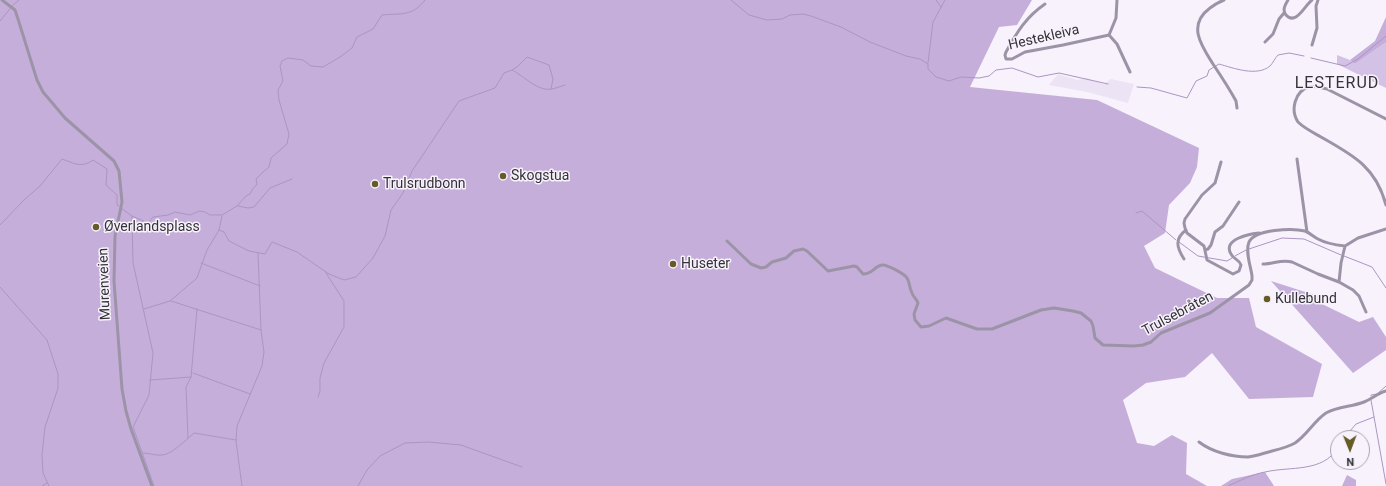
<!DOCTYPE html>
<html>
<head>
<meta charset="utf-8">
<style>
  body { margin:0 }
  #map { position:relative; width:1386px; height:486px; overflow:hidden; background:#f7f2fc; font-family:Roboto,sans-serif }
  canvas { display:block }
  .north { position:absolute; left:1330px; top:430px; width:40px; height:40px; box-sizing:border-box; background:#f7f2fc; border:1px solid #a9a5ad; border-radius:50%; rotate:179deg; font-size:11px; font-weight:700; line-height:16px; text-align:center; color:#343236 }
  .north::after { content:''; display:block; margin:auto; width:14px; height:18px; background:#645b27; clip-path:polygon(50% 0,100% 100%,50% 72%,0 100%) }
</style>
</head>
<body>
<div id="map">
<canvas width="1386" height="486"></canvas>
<div class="north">N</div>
</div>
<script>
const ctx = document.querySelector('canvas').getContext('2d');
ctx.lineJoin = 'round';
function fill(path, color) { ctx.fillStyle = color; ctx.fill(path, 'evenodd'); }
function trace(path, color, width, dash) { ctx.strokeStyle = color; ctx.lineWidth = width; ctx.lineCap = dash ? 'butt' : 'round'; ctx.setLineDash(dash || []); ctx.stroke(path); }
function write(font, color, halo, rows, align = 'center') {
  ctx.font = font + ' Roboto,sans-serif'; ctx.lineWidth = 3; ctx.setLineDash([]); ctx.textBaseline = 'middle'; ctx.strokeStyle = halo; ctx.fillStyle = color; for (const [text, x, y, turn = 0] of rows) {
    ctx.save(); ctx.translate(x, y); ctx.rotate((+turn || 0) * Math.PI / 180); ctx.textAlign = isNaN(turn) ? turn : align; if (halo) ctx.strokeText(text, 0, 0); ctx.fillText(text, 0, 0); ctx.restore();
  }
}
const built = new Path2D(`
  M1058 74 1077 80 1087 78 1104 84 1111 79 1134 84 1128 103 1087 92 1049 85Z`);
const green = new Path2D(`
  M1385 43 1386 44V88L1337 64V55L1350 60 1355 64Z`);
const forest = new Path2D(`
  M0 0H1032L1017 25 999 27 970 87 1097 100 1199 148 1197 167 1190 183 1169 205 1165 233 1144 246 1155 268 1217 298H1249L1256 327 1322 364 1313 397 1249 399 1212 353 1185 377 1146 383 1123 400 1137 443 1154 446 1172 435 1187 443 1186 474 1207 486H0Z
  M1386 17V44L1385 43 1355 64 1350 60 1375 41Z
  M1271 281 1321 297 1320 303 1359 322 1373 317 1386 337V350L1353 373Z
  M1265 472 1274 486H1221L1232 479Z
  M1347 475 1356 480V486H1342Z`);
const stream = new Path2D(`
  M731 0 749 15 767 20 782 19 790 15 803 14 811 16 841 27 870 42 906 56 920 59 928 64V69L936 77 949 81 961 77 979 78 989 76 996 70 1012 68 1038 77 1059 73 1108 84
  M936 0 941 7
  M0 21 13 5 19 0
  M1311 58 1345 66 1358 59 1386 36
  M928 63 933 22 945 0
  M512 70 517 67 527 57 549 65 553 79 551 89
  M1137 87 1151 88 1187 98 1196 81 1207 76 1209 70 1219 64C1233 68 1257 77 1270 66 1273 63 1275 58 1278 55L1289 53 1304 56
  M238 206 248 208 254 207 270 188 292 179
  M121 208 132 216 148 223 153 217 168 215 175 212 190 215 199 211 205 212 210 215H222L237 206 246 196 250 194 252 190 257 184 256 179 262 173 269 167 271 158 287 144 289 134 279 100 278 90 283 81 280 66 282 61 288 58 303 60 311 66 323 67 340 57 352 48 357 37 373 29 382 15C401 13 412 17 425 0
  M1136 213 1142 211 1176 240
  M132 217 133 263 153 353 149 395 133 427 154 486
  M0 225 24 200 40 186 62 159C76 164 81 168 93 160L107 169 106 185 117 195V205L119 206
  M219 230 224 232 229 241 249 251 265 254 272 242 297 252 329 274 344 280 356 277 373 258 385 236 391 210 403 193 412 171 459 101 495 88 504 73 512 70C524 76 538 92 552 89 557 88 561 86 565 85
  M1179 242 1198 256 1227 261 1232 258
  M1249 249 1282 238 1304 239 1341 255
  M1235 256 1246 250
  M1344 256 1372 267 1386 288
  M201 263 260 286
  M0 287 47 340 58 374V388L45 427 42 455 43 473 49 486
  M171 301 261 330
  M144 309 170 301 197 278 207 250 219 230 222 216
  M193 373 250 394
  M150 380 191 377
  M1371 396V395L1377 394 1386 386
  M318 397 320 391V378L324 363 344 327V301L326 273
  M1371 400 1386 484
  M188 438 186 387 191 377 197 309
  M1344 438 1356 424 1374 417
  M143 453C150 453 156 456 162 455 171 455 187 439 194 433L236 440
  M42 486 47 483
  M242 486 236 441 237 426 262 366 264 352 261 330 258 253
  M358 486 367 470 380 456 405 443 428 442 461 445 522 467
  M1228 486C1239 481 1253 474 1265 472 1291 466 1322 473 1338 448`);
const street = new Path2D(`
  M2 0 15 10 18 19 37 80 43 92 65 118 114 161 119 171 122 202 115 236 114 281 122 389 126 411 131 429 152 486
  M1224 0C1219 2 1215 4 1210 8 1187 25 1201 45 1213 64 1221 76 1229 88 1236 101L1237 108
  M1288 0C1285 5 1282 10 1286 15 1296 26 1305 5 1312 0
  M1045 4C1026 17 1017 32 1006 52L1005 55 1006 59H1012L1025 52 1063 45 1109 35 1116 18 1117 0
  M1109 35 1117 44 1130 72
  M1265 42 1273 34 1279 19 1284 13
  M1312 45 1317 28 1316 6 1318 0
  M1386 119 1327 89C1321 88 1315 85 1309 87 1295 91 1290 110 1298 122 1304 128 1314 133 1321 137 1353 155 1376 167 1386 205
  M1297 159 1307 232
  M1221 162 1215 183 1202 195 1185 219 1184 223 1185 228 1187 233 1204 246 1207 260 1233 274 1239 271 1241 265C1239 259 1233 259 1231 254 1222 239 1250 234 1259 233
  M727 241 751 264 761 268 766 267 772 262 786 258 794 251 803 249 807 251 828 271 854 266 857 267 863 274C873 274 874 266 882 265 886 264 905 274 907 278 910 282 909 288 912 293 913 297 917 299 918 303L914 314 915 320 921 327 929 326 946 318 977 329H992L1041 310 1054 308 1073 311 1081 313 1091 321 1093 326 1095 338 1103 345 1134 346 1143 345 1151 342 1161 333 1210 313 1249 285 1252 280V276C1251 267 1245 252 1249 242 1255 229 1293 228 1305 231 1310 233 1314 237 1318 239 1327 244 1336 245 1345 246L1358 238 1386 229
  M1205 250 1208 249 1211 245 1215 232 1223 226 1239 202
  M1184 259C1177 248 1174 239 1186 230
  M1263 264C1273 264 1282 259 1292 262L1318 274 1339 282 1353 290 1359 296 1366 312
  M1339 282 1341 263 1345 246
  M1199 442C1212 452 1232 457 1248 457 1256 456 1264 453 1272 451 1280 449 1288 447 1295 443 1307 435 1314 421 1326 413 1338 406 1352 407 1364 402 1372 399 1378 393 1386 391`);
const markers = [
  [503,176,4,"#645b27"],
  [375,184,4,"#645b27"],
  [96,227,4,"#645b27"],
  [673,264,4,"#645b27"],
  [1267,299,4,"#645b27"]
];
const streetNames = [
  ["Hestekleiva",1044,38,-13],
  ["Murenveien",105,284,-92],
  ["Trulsebråten",1178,314,-28]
];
const poiNames = [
  ["Skogstua",511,176],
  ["Trulsrudbonn",383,184],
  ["Øverlandsplass",104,227],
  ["Huseter",681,264],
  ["Kullebund",1275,299]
];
const quarterNames = [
  ["LESTERUD",1337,84]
];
fill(built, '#ece4f4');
fill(green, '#d4c1e6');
fill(forest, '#c6aedb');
trace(stream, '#ac95c1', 1);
trace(street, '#9d93a7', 3);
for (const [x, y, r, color] of markers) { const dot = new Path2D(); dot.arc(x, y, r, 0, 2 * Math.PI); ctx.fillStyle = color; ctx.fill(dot); trace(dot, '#f7f2fc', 1.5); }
write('14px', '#343236', '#f7f2fc', streetNames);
write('14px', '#343236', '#f7f2fc', poiNames, 'left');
ctx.letterSpacing = '1px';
write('16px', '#343236', '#f7f2fc', quarterNames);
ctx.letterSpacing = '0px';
</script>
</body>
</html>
